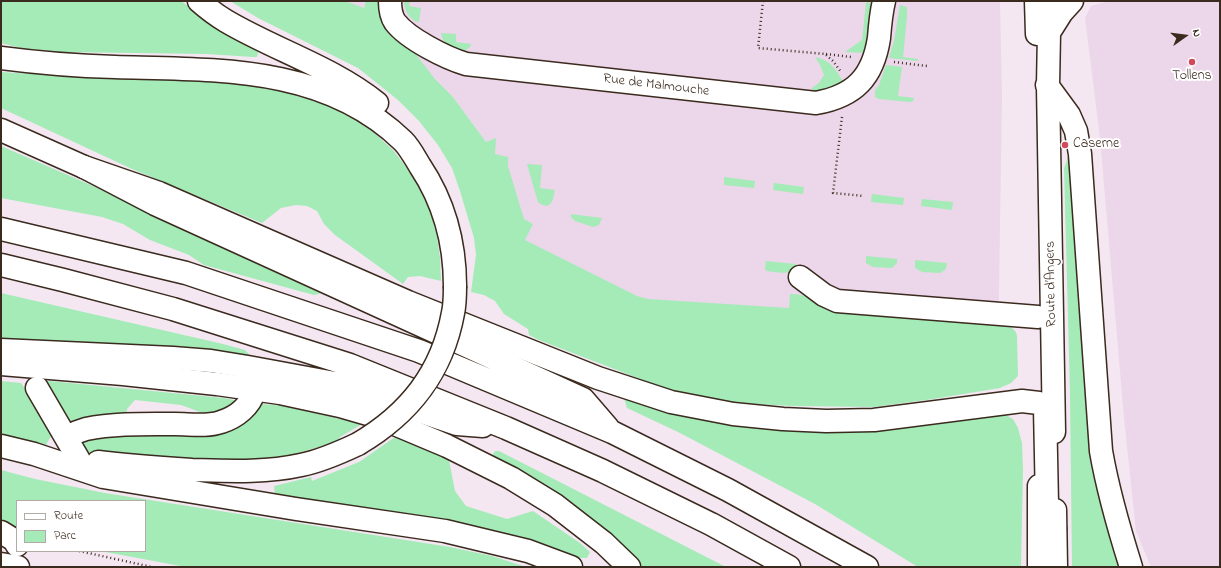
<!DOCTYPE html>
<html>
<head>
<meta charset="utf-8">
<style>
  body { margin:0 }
  #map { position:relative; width:1221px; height:568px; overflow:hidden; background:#f4e7f2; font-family:"Indie Flower",sans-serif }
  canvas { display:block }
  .frame { position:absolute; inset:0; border:2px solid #3b2a1e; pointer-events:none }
  .legend { position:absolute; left:16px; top:500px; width:130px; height:52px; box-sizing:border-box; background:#fff; border:1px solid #b1aaa5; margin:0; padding:5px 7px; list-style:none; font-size:12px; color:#3b2a1e }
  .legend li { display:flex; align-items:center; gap:8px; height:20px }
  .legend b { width:20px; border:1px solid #b1aaa5 }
  .north { position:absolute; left:1165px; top:16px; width:40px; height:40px; -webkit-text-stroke:3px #fff; paint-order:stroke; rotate:76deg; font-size:11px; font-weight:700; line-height:16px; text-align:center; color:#3b2a1e }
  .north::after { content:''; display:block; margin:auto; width:14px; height:18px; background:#3b2a1e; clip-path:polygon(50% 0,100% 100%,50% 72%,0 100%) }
</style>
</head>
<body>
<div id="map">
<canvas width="1221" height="568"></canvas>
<div class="frame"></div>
<ul class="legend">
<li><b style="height:5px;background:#fff"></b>Route</li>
<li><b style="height:11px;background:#a4ebb8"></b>Parc</li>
</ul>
<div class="north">N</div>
</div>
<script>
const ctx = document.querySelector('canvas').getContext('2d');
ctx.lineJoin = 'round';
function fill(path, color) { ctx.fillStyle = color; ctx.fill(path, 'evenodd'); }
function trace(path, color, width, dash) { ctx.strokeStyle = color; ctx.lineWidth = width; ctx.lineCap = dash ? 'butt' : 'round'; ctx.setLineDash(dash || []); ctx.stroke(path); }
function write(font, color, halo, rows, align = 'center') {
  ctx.font = font + ' "Indie Flower",sans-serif'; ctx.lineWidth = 4; ctx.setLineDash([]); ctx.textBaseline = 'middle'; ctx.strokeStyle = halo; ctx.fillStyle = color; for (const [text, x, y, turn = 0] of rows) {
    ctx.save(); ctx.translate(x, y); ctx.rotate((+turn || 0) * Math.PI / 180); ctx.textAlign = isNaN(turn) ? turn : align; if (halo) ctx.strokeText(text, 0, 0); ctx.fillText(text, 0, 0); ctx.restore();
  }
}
const built = new Path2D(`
  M312 1H1000L1002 96 998 356 768 362 522 243 495 155 453 97Z
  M1110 1H1220V567H1151L1136 531 1124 418 1100 138 1085 18 1091 6Z`);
const green = new Path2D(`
  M1 1H181L211 22 257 50 258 53 257 57H253L207 54 62 52 25 49 1 43Z
  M230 1H345L364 8 366 1H378L380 15 383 22 390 32 400 43 415 53 434 78 453 97 486 142 496 138 495 154 508 157V166L524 219 533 224 525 240 637 296 648 299 789 308 790 294C810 293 817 307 836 311L1008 324 1016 332 1017 336 1018 376 1011 383 1000 388 933 399 874 407 795 406 751 404 706 398 661 387 539 340 529 335 528 329 504 314 495 301 484 295 471 292 476 255 474 238 460 191 452 168 438 145 419 121 398 100 358 68 258 18Z
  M404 1H410L409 6 421 8 419 22C410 21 404 10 404 1Z
  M868 2 871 3 865 53 845 52 862 40 866 3Z
  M900 5 907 7V17L903 57 918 59V61L889 58 894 41Z
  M441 33 456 34V42L471 44 470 47 463 52C452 47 443 46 441 33Z
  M815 57C830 60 836 69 843 82L828 89 812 92V88L819 83 824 75 820 65Z
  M886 65 902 67 898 96 914 98 913 101 910 102 879 99 875 97V90L879 85Z
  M1 72 95 78 231 80 292 91 321 102 349 115 370 129 393 150 410 172 423 193 431 213 437 237 440 258 441 281 420 276 408 277 403 284 335 235 324 224 317 211 307 206 296 205 281 208 262 223 132 169 1 108Z
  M1 146 192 229 317 289 320 292 319 294 314 295 204 265 189 255 150 240 123 224 102 217 1 198Z
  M1072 146 1126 567H1072L1070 394 1064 168C1068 160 1067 153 1072 146Z
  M527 164 542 165 540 188 555 190C553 200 551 212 538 202Z
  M724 177 755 181 754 188 724 185Z
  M774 183 804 187 803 194 773 190Z
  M872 194 904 198 903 205 871 202Z
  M922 199 953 202 952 210 921 206Z
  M571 214 602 218 599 225 593 227 575 221 571 217Z
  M866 256 897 259V263L892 268 873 267 866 263Z
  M915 260 947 263 946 269 940 273 922 272 915 268Z
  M766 261 796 264C794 277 776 272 767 271L765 269Z
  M1 293 223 344 245 350 250 355 248 357 1 341Z
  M39 380 224 398 234 400 236 409 208 415 181 405 135 400 127 409 126 418 68 428Z
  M1 381 21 383 54 431 46 445 1 437Z
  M623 395 665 408 1004 414 1013 419 1018 428 1022 443 1023 470 1021 567H918L815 504 678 432 627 408Z
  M254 403 284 406 362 424 340 437 336 442 281 458 221 461H173L86 453 73 440 90 434 158 433Z
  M398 435 449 460 455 491 466 506 507 519 533 511 580 543 590 552 587 558H575L519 536 445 521 275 495 274 486 311 477 312 481 359 462Z
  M495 451H499L726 567H641L599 530 495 461 493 454Z
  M1 470 35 479 105 493 450 547 492 556 526 567H186L100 551H145V501H17V531L1 526Z`);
const path = new Path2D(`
  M763 1 758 48 825 54 833 61 841 72
  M826 54 851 57
  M894 62 927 66
  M842 117 833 193 864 196
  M79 551 152 567`);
const minor = new Path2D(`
  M390 1C390 8 391 16 395 22 408 39 446 58 466 64L816 103C855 96 873 77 879 38 880 25 881 13 884 1
  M1036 1 1037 34
  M1052 1 1049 33 1048 86 1054 432
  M1050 31 1062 12 1072 1
  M1047 85 1069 115 1076 131 1080 154 1101 451C1108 491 1119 529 1131 567
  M800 277 824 295 837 301 1038 317
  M37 388 79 460
  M66 437C72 434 79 431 86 429 115 423 146 424 175 424 190 424 207 427 221 422 237 417 250 406 255 390
  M1039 486V567
  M1055 510 1056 567
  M1 532 14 540 17 545
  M1 564 18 567`);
const major = new Path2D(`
  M1 130 84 167 159 193 408 302 598 378 671 402 733 414 783 419 826 421 874 420 1022 401 1039 403 1045 408 1047 504 1055 529
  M1 364 123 374 217 384 280 393 340 406 378 417 447 446 511 478 555 505 604 543 629 567`);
const highway = new Path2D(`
  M199 1C207 8 216 15 226 21 275 50 332 67 377 103
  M1 58C39 63 77 66 115 67 216 70 325 65 403 141 410 148 415 158 420 166 444 202 455 243 455 286
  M84 167 155 204 583 399 608 428
  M1 229 186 273 419 351 612 432 728 490 867 567
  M1 265 63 280 173 309 350 365 506 428 603 471 711 524 789 567
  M1 350 173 358 211 361 248 367 340 384 457 424 483 426
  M1 446 34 454 103 477 296 509 445 531 528 551 571 567
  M98 462C130 466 161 468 192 470 228 471 265 473 301 465 321 461 339 453 358 444`);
const highwayBridge = new Path2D(`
  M358 444C409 414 442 373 453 313 455 304 455 295 455 286`);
const markers = [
  [1192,62,4,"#d1495b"],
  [1065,145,4,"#d1495b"]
];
const poiNames = [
  ["Tollens",1192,77],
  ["Caserne",1073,145,"left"]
];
const streetNames = [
  ["Rue de Malmouche",656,86,7],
  ["Route d’Angers",1052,284,-91]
];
fill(built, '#ecd6e9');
fill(green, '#a4ebb8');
trace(minor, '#3b2a1e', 25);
trace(major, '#3b2a1e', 25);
trace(highway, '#3b2a1e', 25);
trace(path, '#3b2a1e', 2.5, [1, 3]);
trace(minor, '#fff', 22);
trace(major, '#fff', 22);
trace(highway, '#fff', 22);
trace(highwayBridge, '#3b2a1e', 25, []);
trace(highwayBridge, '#fff', 22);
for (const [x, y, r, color] of markers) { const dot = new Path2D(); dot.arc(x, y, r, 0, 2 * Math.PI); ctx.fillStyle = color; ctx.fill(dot); trace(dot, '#fff', 1.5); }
write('14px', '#3b2a1e', '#fff', poiNames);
write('14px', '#3b2a1e', '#fff', streetNames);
</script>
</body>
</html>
